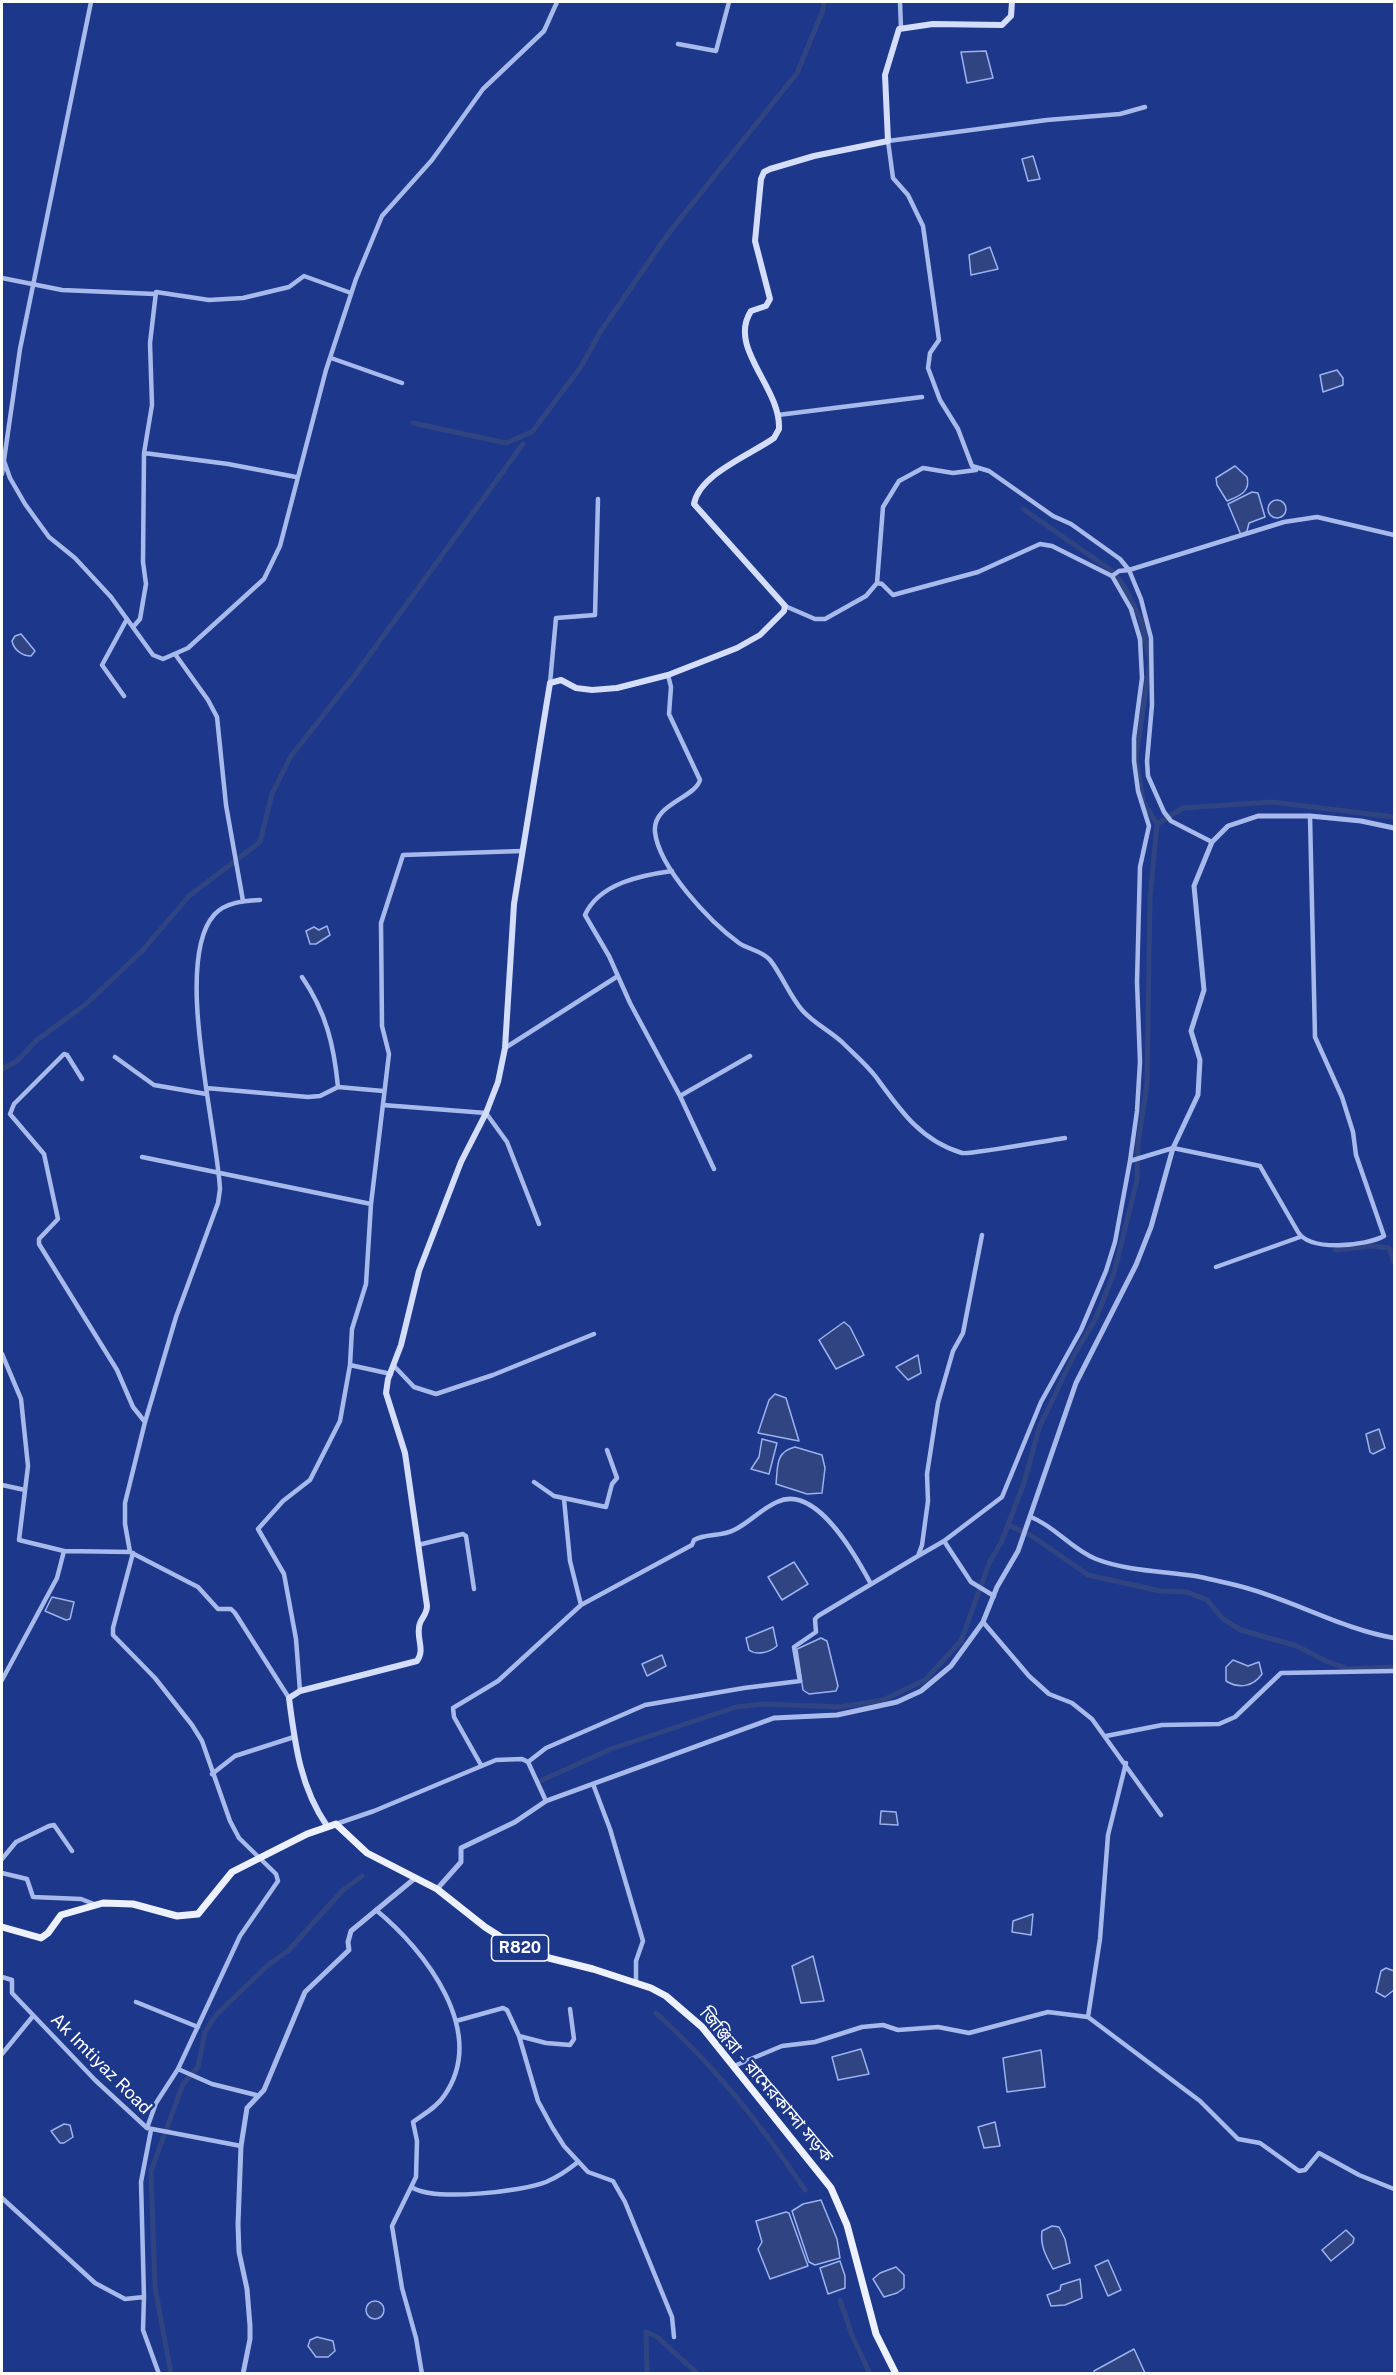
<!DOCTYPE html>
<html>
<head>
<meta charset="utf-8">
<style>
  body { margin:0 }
  #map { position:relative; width:1396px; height:2375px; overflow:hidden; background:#1d388a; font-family:"Public Sans",sans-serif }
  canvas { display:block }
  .frame { position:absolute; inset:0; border:3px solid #fff; pointer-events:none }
</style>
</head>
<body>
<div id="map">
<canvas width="1396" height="2375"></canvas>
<div class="frame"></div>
</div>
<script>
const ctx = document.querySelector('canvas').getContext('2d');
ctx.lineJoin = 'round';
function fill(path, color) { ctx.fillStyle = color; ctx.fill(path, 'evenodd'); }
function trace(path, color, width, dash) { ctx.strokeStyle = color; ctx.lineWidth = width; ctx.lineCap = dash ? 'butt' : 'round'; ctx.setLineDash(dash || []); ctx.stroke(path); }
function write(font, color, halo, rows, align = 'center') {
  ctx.font = font + ' "Public Sans","Noto Sans Bengali",sans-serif'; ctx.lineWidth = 5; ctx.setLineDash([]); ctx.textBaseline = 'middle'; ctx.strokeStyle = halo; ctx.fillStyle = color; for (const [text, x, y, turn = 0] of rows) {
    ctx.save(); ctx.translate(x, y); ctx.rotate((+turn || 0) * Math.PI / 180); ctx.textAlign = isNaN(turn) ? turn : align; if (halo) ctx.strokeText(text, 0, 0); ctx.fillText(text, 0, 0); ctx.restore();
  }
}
const water = new Path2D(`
  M986 51 993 78 967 83 961 52Z
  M1033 156 1040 179 1028 181 1022 159Z
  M990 247 998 269 971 275 969 255Z
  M1337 370 1343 378V385L1323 392 1320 375Z
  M1235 466 1247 477C1251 492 1239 496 1227 501L1217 485 1216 478Z
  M1252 492 1258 493 1265 517 1249 523 1247 531 1241 535 1228 504Z
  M1268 509a9 9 0 1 1 18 0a9 9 0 1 1-18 0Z
  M21 634 35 651 31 656C22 656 14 650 12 641L15 636Z
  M327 926 330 935 316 944H310L306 931 314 927 319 930Z
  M844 1322 850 1327 864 1355 836 1369 819 1340Z
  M918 1355 921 1373 908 1380 896 1367Z
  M775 1394 786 1398 799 1441 758 1433 769 1400Z
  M1379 1429 1385 1448 1373 1454 1370 1452 1366 1434Z
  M762 1439 777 1443 769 1474 751 1469 759 1457Z
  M795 1447 822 1455 825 1468 822 1493 807 1494 776 1484C778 1466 775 1452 795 1447Z
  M794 1562 808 1584 782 1600 768 1577Z
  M52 1597 74 1602 70 1619 66 1620 45 1611Z
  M773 1627 777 1646C770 1652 757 1656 749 1650L746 1638Z
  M821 1638 827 1641 838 1686 836 1691 809 1694 803 1690 797 1649Z
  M662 1655 666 1666 647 1676 642 1664Z
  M1233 1660 1248 1666 1259 1662 1262 1674C1253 1687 1239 1689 1226 1681V1667Z
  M881 1811 896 1812 898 1825 880 1824Z
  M1033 1914 1031 1935 1012 1932 1013 1921Z
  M813 1956 824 2001 801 2003 792 1966Z
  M1386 1968 1394 1971V1990L1385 1997 1376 1992 1381 1971Z
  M861 2049 869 2074 838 2080 832 2057Z
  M1041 2050 1045 2087 1007 2092 1003 2058Z
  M995 2122 1000 2146 984 2148 978 2127Z
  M64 2124 70 2125 73 2137 64 2143H60L51 2131Z
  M821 2200 837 2239 840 2258 815 2265 809 2262 792 2211 803 2204Z
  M786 2212 789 2213 808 2266 770 2279 758 2249 762 2242 756 2221Z
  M1052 2226 1059 2227 1065 2239 1070 2263 1053 2269C1046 2256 1040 2246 1042 2231Z
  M1346 2230 1354 2238 1353 2243 1331 2261 1322 2250Z
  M1108 2260 1121 2290 1108 2296 1095 2266Z
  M840 2261 845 2276V2288L828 2294 820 2268Z
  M896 2267 904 2275V2288L897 2293 884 2297 873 2279 880 2273Z
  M1080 2279 1082 2298 1065 2305 1051 2306 1047 2295 1060 2290 1061 2285Z
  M366 2310a9 9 0 1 1 18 0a9 9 0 1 1-18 0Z
  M317 2337 333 2341 335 2351 328 2357H316L308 2346 310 2340Z
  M1134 2349 1145 2373H1094V2371Z`);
const canal = new Path2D(`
  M413 423 506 443 532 432 580 368 601 331 668 234 797 73 823 10 824 2
  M1157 824 1183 808 1272 802 1394 817
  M2 1069 17 1061 37 1040 86 1004 142 951 189 896 260 842 272 794 291 756 355 675 523 444
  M1335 1250 1372 1246 1389 1248 1394 1262
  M1008 1525 1032 1536 1088 1575 1160 1591 1187 1592 1207 1600 1223 1619 1241 1630 1297 1646 1326 1661 1348 1669 1394 1667
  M538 1782 611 1749 736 1707 764 1704 840 1707 883 1700 925 1680 961 1641 990 1561 1001 1543 1024 1483 1039 1428 1074 1355 1096 1318 1114 1273 1137 1180 1138 1143 1147 1084 1150 898 1157 824 1143 801 1136 757 1150 662 1141 620 1124 586 1112 571 1023 509
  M656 2013C713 2064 763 2127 805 2190
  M840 2300 852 2335 870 2374
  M171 2374 155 2287 151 2171 183 2084 198 2067 205 2032 215 2016 268 1965 288 1951 342 1891 362 1876
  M647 2374 646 2332 656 2336 698 2374`);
const minor = new Path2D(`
  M900 2 901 28
  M678 44 716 51 729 2
  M1145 107 1120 114 1047 120 888 141 893 178 908 195 923 226 939 340 930 353 928 368 940 400 958 429 972 466 989 471 1053 516 1071 524 1120 559 1129 570 1284 522 1317 517 1394 535
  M2 278 62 290 155 294
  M331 358 402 383
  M778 415 922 397
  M144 453 228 464 296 477
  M4 461 10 478 25 504 49 537 75 558 111 597 153 655 163 659 188 648 264 579 280 546 326 370 356 279 382 216 432 160 483 89 544 31 557 2
  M2 474 20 349 91 2
  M1112 576 1119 571 1129 570 1141 599 1151 638 1152 705 1147 761 1148 776 1164 812 1171 821 1212 842
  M877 583 883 507 899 481 923 468 953 473 976 470
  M785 606 815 619H825L866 596 877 583 882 584 893 595 978 572 1040 544 1052 546 1112 576 1131 609 1140 639 1142 678 1134 738V761L1138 791 1149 826 1140 867 1137 982 1140 1062 1137 1111 1130 1161
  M133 627 140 619 146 584 143 562 144 453 152 405 150 343 156 292 209 300 243 298 289 287 304 276 351 293
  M175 654 208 700 217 717 226 805 243 901
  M668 675 671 687 669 714 700 780C695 798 652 804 655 832 659 868 710 922 739 943 749 950 761 950 770 960 782 975 789 995 802 1010 813 1023 832 1032 844 1044 855 1055 867 1065 876 1077 900 1110 921 1141 962 1153 969 1155 1050 1140 1065 1138
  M550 683 556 618 595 615 598 499
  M124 696 102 665 127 619
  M672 871C643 875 599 883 585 915L609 956 630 1003 680 1096 714 1169
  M302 977C326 1012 334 1045 338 1087L383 1091
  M505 1048 618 976
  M115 1057 154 1085 206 1094
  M82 1079 67 1055 64 1054 14 1104 10 1114 44 1154 58 1219 39 1239V1244L117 1370 133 1407 145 1422
  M206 1088 308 1097 320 1096 338 1087
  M680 1096 750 1056
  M383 1105 486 1113 507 1142 539 1224
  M142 1157 371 1204
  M1216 1267 1300 1237
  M2 1354 21 1399 28 1466 19 1540 64 1551 130 1552 198 1587 218 1609H231L235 1613 289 1698
  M395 1367 414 1387 436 1394 493 1375 594 1334
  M391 1374 350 1365 352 1329 366 1284 371 1204 389 1054 382 1026 381 923 403 855 522 851
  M534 1482 554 1496 606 1507 612 1484 617 1478 607 1450
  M2 1485 25 1490
  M564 1499 570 1561 581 1605
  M1031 1517C1056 1527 1071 1549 1096 1559 1127 1571 1162 1571 1195 1576 1211 1579 1227 1583 1243 1587 1295 1601 1342 1629 1394 1638
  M944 1541 971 1582 994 1596
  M418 1545 463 1534 466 1536 474 1589
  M130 1552 125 1524V1503L145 1422 176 1317 218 1203 220 1189C217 1128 173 961 214 915 225 902 244 901 260 900
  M133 1553 113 1628V1635L155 1678 192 1725 202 1741 230 1821 239 1838 276 1874 278 1881 240 1936 178 2069 156 2103 147 2128
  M918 1556 944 1541 1002 1497 1041 1402 1081 1330 1106 1271 1115 1242 1130 1161 1173 1148 1260 1166 1298 1232C1310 1252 1366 1246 1384 1236L1356 1155 1353 1132 1342 1097 1315 1037 1310 816
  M983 1622 1029 1676 1049 1694 1072 1703 1092 1719 1161 1815
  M2 1680 57 1578 64 1551
  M300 1691 296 1639 284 1574 258 1529 283 1501 310 1480 340 1421 350 1365
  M1106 1736 1162 1725 1219 1724 1235 1717 1281 1673 1394 1671
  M528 1762 546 1748 645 1705 744 1688 800 1681 794 1647 816 1632 815 1619 818 1616 918 1556 922 1545 928 1501 927 1474 938 1403 953 1351 963 1333 982 1235
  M481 1765 454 1717 453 1708 498 1681 581 1605 692 1545 694 1540C706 1533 721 1537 734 1530 749 1523 761 1509 777 1502 816 1483 856 1556 871 1584
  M212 1774 235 1756 294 1737
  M593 1784 610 1829 643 1941 636 1961V1982
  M336 1824 374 1811 496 1760 522 1759 528 1762 546 1801
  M2 1859 16 1842 49 1826 54 1825 72 1851
  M2 1873 27 1879 33 1897 81 1899 94 1904
  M376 1910C425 1950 489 2032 444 2096 437 2107 424 2114 413 2122L417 2141 416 2177 392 2226 402 2288 416 2338 422 2374
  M2 1977 12 1980V1993L95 2080 147 2128 241 2146
  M136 2002 198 2027
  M1088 2017 1100 1939 1108 1835 1126 1763
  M456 2021 503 2008 507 2010 519 2036 538 2101 552 2127 564 2146 588 2172 613 2181 625 2202 672 2317 674 2337
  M519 2036 546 2043 570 2045 574 2039 570 2009
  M2 2054 33 2016
  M734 2066 782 2046 815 2042 862 2027 883 2025 898 2030 938 2027 969 2033 1048 2012 1088 2017 1200 2101 1238 2139 1260 2143 1299 2171 1305 2170 1319 2153 1359 2175 1394 2189
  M178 2069 212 2084 256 2095
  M413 2188C436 2201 520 2192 546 2182 558 2177 568 2170 578 2162
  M2 2198 95 2283 125 2299 144 2297 143 2330 159 2374
  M144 2297 141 2182 151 2130`);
const tertiary = new Path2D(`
  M437 1889 461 1862V1848L515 1822 546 1801 774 1718 837 1715 897 1702 921 1691 951 1666 983 1622 997 1587 1018 1551 1076 1383 1136 1265 1151 1227 1173 1148 1198 1095 1200 1060 1191 1031 1204 990 1194 886 1212 842 1228 826 1258 816H1310L1361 821 1394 828
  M243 2374 250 2339V2326L247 2289 239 2252 238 2224 241 2146 247 2108 264 2090 305 1992 349 1950 348 1942 351 1931 414 1879`);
const secondary = new Path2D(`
  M327 1826C300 1787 295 1744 289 1698L300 1691 417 1661C425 1650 417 1640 419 1628 419 1619 427 1616 427 1606L405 1453 386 1393 388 1379 401 1345 419 1271 461 1162 486 1113 498 1082 505 1048 514 904 550 683 561 680 576 688 592 690 617 688 668 675 737 648 760 635 784 611 785 606 694 504C699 474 752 454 774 438L779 429C781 387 727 348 751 311L766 306 770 299 755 241 761 179 764 172 770 169 814 156 888 141 885 75 899 29 933 24 1002 25 1011 16 1012 2`);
const primary = new Path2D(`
  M2 1927 41 1938 48 1933 61 1915 103 1903 133 1904 177 1916 198 1914 232 1872 307 1834 336 1824 367 1853 437 1889 485 1927 510 1943 533 1954 593 1969 651 1988 666 1996 702 2027 831 2188 847 2225 876 2334 896 2374`);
const shields = [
  [520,1948,57]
];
const shieldNames = [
  ["R820",520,1948]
];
const streetNames = [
  ["Ak Imtiyaz Road",101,2064,45],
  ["জিঞ্জিরা - রামেরকান্দা সড়ক",766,2085,50]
];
fill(water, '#304482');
trace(water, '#9bb2ee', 1.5);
trace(canal, '#304482', 5);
trace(minor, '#a8baec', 4.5);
trace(tertiary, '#a8baec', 5);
trace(secondary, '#d4ddf9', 6);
trace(primary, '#edf1ff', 7);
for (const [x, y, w] of shields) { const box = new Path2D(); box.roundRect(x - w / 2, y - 13, w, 26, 4.5); ctx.fillStyle = '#1d388a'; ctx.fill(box); trace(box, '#fff', 1.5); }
write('bold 16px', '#fff', null, shieldNames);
write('18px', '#fff', '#1d388a', streetNames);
</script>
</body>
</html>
